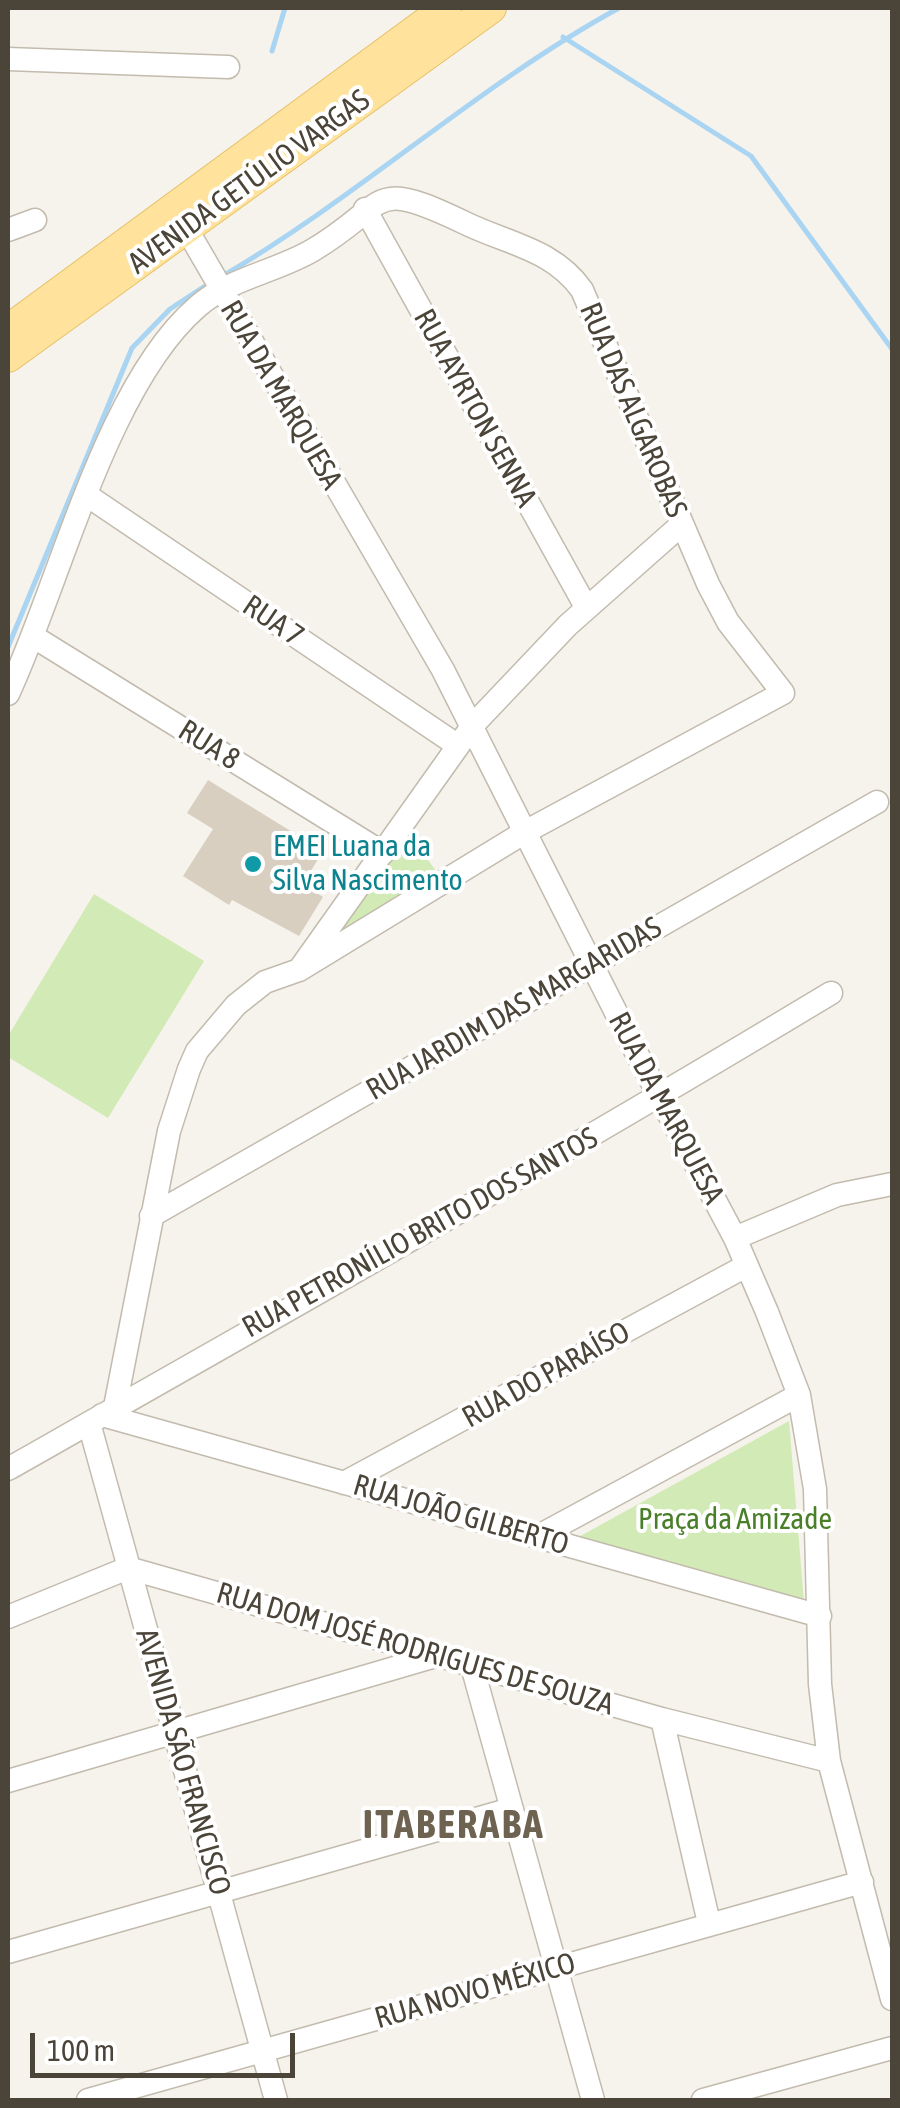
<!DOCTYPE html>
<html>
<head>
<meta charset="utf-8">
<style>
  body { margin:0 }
  #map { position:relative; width:900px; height:2108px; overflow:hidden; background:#f6f3ec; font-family:"Asap Condensed",sans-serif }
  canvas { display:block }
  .frame { position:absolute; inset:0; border:10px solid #4b4439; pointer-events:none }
  .scale { position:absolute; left:30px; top:2033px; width:265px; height:45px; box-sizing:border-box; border:5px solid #4b4439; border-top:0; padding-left:12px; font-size:30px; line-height:35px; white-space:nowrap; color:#4b4439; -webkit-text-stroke:8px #fff; paint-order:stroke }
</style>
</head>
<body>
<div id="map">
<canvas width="900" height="2108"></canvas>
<div class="frame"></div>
<div class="scale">100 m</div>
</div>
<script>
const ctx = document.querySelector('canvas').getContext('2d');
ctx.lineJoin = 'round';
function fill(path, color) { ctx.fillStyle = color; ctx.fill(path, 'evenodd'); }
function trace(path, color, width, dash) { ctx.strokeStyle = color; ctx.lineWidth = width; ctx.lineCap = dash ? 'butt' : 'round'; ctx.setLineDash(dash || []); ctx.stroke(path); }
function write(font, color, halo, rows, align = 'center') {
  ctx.font = font + ' "Asap Condensed",sans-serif'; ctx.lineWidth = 8; ctx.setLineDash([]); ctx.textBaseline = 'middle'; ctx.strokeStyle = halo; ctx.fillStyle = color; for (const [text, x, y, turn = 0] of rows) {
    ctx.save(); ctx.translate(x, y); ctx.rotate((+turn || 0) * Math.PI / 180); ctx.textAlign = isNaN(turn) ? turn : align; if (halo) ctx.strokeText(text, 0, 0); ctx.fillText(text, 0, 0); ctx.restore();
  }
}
const green = new Path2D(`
  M409 834 439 875 322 947Z
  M94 894 204 961 108 1118 8 1057V1036Z
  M789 1421 804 1602 575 1539Z`);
const stream = new Path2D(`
  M563 37 751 156 892 349
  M272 51 285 8
  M221 277C360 196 478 85 619 8
  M8 647 132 348 170 309 211 282`);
const building = new Path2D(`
  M208 780 323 851 303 884 323 897 299 936 232 900 229 905 183 876 213 829 187 813Z`);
const minor = new Path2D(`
  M8 59 228 67
  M365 209 586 607
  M186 228 443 670 637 1054 735 1238 767 1312 799 1395 815 1489 820 1684 829 1761 892 1999
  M8 230 35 220
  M88 496 457 745
  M34 637 383 853
  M8 694C60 583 106 386 197 307 229 278 276 272 313 250 392 203 367 176 465 223 508 244 553 249 582 290L708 584 728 622 783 693 525 832 299 970
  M151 1216 877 802
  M735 1238 837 1195 892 1184
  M115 1407 169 1131 189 1069 197 1051 236 1005 265 982 299 970 473 725 568 625 681 525
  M102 1415 820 1616
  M89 1423 276 2100
  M8 1469C283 1313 559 1157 831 993
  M344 1483 746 1266
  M537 1537 799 1395
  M8 1617 128 1568 662 1719 829 1761
  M472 1666 593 2100
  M662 1719 709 1923
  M8 1781 439 1655
  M8 1952 511 1809
  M88 2100 862 1882
  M703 2100 892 2048`);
const major = new Path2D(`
  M8 330 446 8
  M8 357 491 8`);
const markers = [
  [253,864,10,"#0f9aa8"]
];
const streetNames = [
  ["AVENIDA GETÚLIO VARGAS",249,182,-36],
  ["RUA DA MARQUESA",281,395,60],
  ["RUA AYRTON SENNA",475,408,61],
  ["RUA DAS ALGAROBAS",633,410,67],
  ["RUA 7",273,621,34],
  ["RUA 8",209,745,32],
  ["RUA JARDIM DAS MARGARIDAS",514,1009,-30],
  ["RUA DA MARQUESA",666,1108,62],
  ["RUA PETRONÍLIO BRITO DOS SANTOS",420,1233,-29],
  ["RUA DO PARAÍSO",546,1375,-29],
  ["RUA JOÃO GILBERTO",461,1515,16],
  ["RUA DOM JOSÉ RODRIGUES DE SOUZA",415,1649,16],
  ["AVENIDA SÃO FRANCISCO",183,1762,74],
  ["RUA NOVO MÉXICO",475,1991,-16]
];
const cultureNames = [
  ["EMEI Luana da",273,847],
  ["Silva Nascimento",273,881]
];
const parkNames = [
  ["Praça da Amizade",735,1520]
];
const districtNames = [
  ["ITABERABA",454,1825]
];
fill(green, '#d2eab5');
trace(stream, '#a9d4f2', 5);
fill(building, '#d8cfc1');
trace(minor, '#c2bbae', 25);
trace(major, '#e6c16a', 32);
trace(minor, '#fff', 22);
trace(major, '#ffe39c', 30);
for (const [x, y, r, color] of markers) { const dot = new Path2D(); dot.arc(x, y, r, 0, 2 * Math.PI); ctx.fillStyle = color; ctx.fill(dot); trace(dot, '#fff', 4); }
write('30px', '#4b4439', '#fff', streetNames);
write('30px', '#0d838f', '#fff', cultureNames, 'left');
write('30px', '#4a7f2a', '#fff', parkNames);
ctx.letterSpacing = '2.5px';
write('bold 40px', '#6e6250', '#fff', districtNames);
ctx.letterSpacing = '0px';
</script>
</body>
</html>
